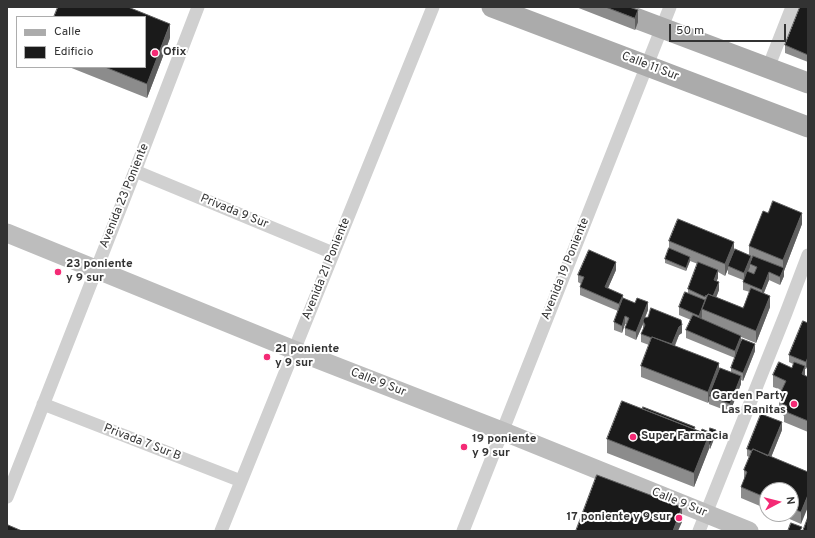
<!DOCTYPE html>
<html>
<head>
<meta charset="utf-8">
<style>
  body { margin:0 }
  #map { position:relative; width:815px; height:538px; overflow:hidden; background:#fff; font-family:Overpass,sans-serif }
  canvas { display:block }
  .frame { position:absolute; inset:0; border:8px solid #333; pointer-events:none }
  .legend { position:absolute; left:16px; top:16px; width:130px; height:52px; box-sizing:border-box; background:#fff; border:1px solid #adadad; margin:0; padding:5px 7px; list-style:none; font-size:12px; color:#333 }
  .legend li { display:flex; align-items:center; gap:8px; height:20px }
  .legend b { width:20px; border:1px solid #adadad }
  .north { position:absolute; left:759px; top:482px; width:40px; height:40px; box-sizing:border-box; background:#fff; border:1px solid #adadad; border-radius:50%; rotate:83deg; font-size:11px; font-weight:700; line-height:16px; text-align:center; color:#333 }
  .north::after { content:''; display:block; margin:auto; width:14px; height:18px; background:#f42a75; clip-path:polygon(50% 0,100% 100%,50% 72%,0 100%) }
  .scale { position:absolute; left:669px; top:24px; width:117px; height:18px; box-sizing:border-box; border:2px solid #333; border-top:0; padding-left:5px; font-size:12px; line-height:14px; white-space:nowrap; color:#333; -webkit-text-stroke:3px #fff; paint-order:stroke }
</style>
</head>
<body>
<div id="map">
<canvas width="815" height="538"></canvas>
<div class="frame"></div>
<ul class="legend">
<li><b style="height:5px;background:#ababab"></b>Calle</li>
<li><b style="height:11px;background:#1a1a1a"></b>Edificio</li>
</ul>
<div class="north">N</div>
<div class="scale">50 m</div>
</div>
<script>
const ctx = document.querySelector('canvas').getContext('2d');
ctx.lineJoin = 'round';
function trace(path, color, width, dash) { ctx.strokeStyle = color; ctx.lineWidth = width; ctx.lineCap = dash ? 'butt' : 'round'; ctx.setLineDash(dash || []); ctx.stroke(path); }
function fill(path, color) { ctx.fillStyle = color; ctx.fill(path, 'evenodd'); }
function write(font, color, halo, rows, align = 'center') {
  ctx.font = font + ' Overpass,sans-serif'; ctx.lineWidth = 4; ctx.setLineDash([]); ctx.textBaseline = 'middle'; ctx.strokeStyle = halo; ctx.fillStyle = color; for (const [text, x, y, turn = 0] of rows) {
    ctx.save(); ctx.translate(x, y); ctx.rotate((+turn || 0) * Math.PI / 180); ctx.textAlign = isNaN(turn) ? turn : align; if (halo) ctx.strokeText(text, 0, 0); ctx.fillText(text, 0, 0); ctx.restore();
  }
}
const street = new Path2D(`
  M768 68 792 7
  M135 171 333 253
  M43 404 241 481
  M7 497 135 171 198 7
  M221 531 433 7
  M463 531 670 7
  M699 531 786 313 808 255`);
const secondary = new Path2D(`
  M7 233 294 350 502 431 749 531`);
const primary = new Path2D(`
  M492 7 808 127
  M606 7 808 83`);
const wall = new Path2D(`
  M576 7H629L638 22 635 30Z
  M808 7V62L785 53V45Z
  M170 38 147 98 69 67H145Z
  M768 213 802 224 784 271V276L780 285 769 280 764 293 770 307 756 343 741 337V343L755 351 743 381 741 380V384L730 412 709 404V401L708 403 641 377V366L649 345 641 342V334L643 330V324L636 340 625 335V328L627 325 625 324 622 333 614 330V322L618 311 580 295V287L581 284 578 282V275L616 270 608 288 623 298 648 310 645 318 682 333 679 335 675 346 719 368 731 372V368L735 358 686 338V330L691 320 679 315V307L688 293V289L698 264 690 261 686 271 665 263V259L669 248V241L734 250 749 255V246ZM728 269V274L743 280V290L750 292 743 308 716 297 719 290 716 281 718 278V272L725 276Z
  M808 323 806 369H805V376L808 377V432L784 422V416L783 415 780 413 779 407V396L781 390 773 387V375L792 368 793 364 789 362V355Z
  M695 430 701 432H709L716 434 710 449 709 448 694 487 607 453V439Z
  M782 430 771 457 808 472 801 524 778 514H791V490H767V509L741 498V487L744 480V470L749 457 747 456V449Z`);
const shadedWall = new Path2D(`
  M638 10V22L635 30V18Z
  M170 24V38L147 98V84Z
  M802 213V224L784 271V276L780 285V277L783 268V260Z
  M734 242V253L728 266V269L725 276V264Z
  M751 256V264H750V267L744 280V273Z
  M690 257V261L686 271V268Z
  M616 262V270L605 295V287Z
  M718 270V278L714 288V280Z
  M769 272V280L762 297V290Z
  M719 282V290L713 306V298Z
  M623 295V303L619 312V304Z
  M770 296V307L756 343V331Z
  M705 300 702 309V317L699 323V316Z
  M648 302V310L643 322V321V324L636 340V332Z
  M625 316V324L622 333V326Z
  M682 325V333L679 335 671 354V346L679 327Z
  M741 336V343L735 358V351Z
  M755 344V351L743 381V373Z
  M808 357V365L806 369V362Z
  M719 363V375L709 396V401L708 403V392Z
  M805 366V378L802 374Z
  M741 376V384L730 412V404Z
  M782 422V430L768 465V457Z
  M716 430V434L710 449V445Z
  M709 435V449L694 487V473Z
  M808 495V507L801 524V512Z
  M682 507V522L678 531H673Z`);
const building = new Path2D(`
  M58 7H128L170 24 147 84 105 67H145V17H54Z
  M606 7H629L638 10 635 18Z
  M800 7H808V55L785 45Z
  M773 201 802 213 783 260 749 246 763 211 768 213Z
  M678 219 734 242 725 264 669 241Z
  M669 248 690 257 686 268 665 259Z
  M735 249 751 256 744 273 728 266Z
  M589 250 616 262 605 287 623 295 619 304 580 287 584 277 578 275Z
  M753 256 784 268 780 277 769 272 762 290 743 282 747 271 754 274 757 267 750 264Z
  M698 262 718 270 714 280 719 282 713 296 708 294 707 296 706 295 705 297 688 289Z
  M751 288 770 296 756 331 702 309 708 294 743 308Z
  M685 292 705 300 699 316 679 307Z
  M623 298 635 303 637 298 648 302 636 332 625 328 629 318 625 316 622 326 614 322Z
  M651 308 681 320 682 325 679 327 672 344 652 337V338L641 334 645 325 643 321 644 318 648 317Z
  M693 315 741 336 735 351 686 330Z
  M803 321 808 323V357L806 362 789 355Z
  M652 337 719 363 708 392 641 366Z
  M742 339 755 344 743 373 731 368Z
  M779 362 792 368 794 362 805 366 802 374 808 377V421L784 411 787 406 783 404 780 401 779 396 786 381 773 375Z
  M720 368 741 376 730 404 709 396Z
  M622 401 709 435 694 473 607 439Z
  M643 407 695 427 694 429 643 409Z
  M761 414 782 422 768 456 753 449 752 451 747 449Z
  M710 428 716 430 710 445 709 444V435L701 432 702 429 709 432Z
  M753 449 808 472V495L801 512 791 508V490H767V498L741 487 747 472 744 470Z
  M597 475 682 507 673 531H576Z
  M808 517V531H803Z
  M791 523 802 527 800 531H788Z
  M8 525 22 531H7Z`);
const markers = [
  [155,53,4,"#f42a75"],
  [58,272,4,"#f42a75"],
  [267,357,4,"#f42a75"],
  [794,404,4,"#f42a75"],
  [633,437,4,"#f42a75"],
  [464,447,4,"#f42a75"],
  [679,518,4,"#f42a75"]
];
const poiNames = [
  ["Ofix",163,53],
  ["23 poniente",66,265],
  ["y 9 sur",66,279],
  ["21 poniente",275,350],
  ["y 9 sur",275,364],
  ["Garden Party",786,397,"right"],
  ["Las Ranitas",786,411,"right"],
  ["Super Farmacia",641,437],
  ["19 poniente",472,440],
  ["y 9 sur",472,454],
  ["17 poniente y 9 sur",671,518,"right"]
];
const streetNames = [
  ["Calle 11 Sur",650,67,21],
  ["Avenida 23 Poniente",125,196,-68],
  ["Privada 9 Sur",234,212,22],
  ["Avenida 21 Poniente",327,269,-68],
  ["Avenida 19 Poniente",566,269,-68],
  ["Calle 9 Sur",378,383,21],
  ["Privada 7 Sur B",142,443,21],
  ["Calle 9 Sur",679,503,22]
];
trace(street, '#d0d0d0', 13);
trace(secondary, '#bdbdbd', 19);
trace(primary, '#ababab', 21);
fill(wall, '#8c8c8c');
fill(shadedWall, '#5f5f5f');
fill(building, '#1a1a1a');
trace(building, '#5f5f5f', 1);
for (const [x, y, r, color] of markers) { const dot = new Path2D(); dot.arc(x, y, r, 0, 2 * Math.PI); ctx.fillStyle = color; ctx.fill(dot); trace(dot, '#fff', 1.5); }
write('bold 12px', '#333', '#fff', poiNames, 'left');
write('12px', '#333', '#fff', streetNames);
</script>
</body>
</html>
